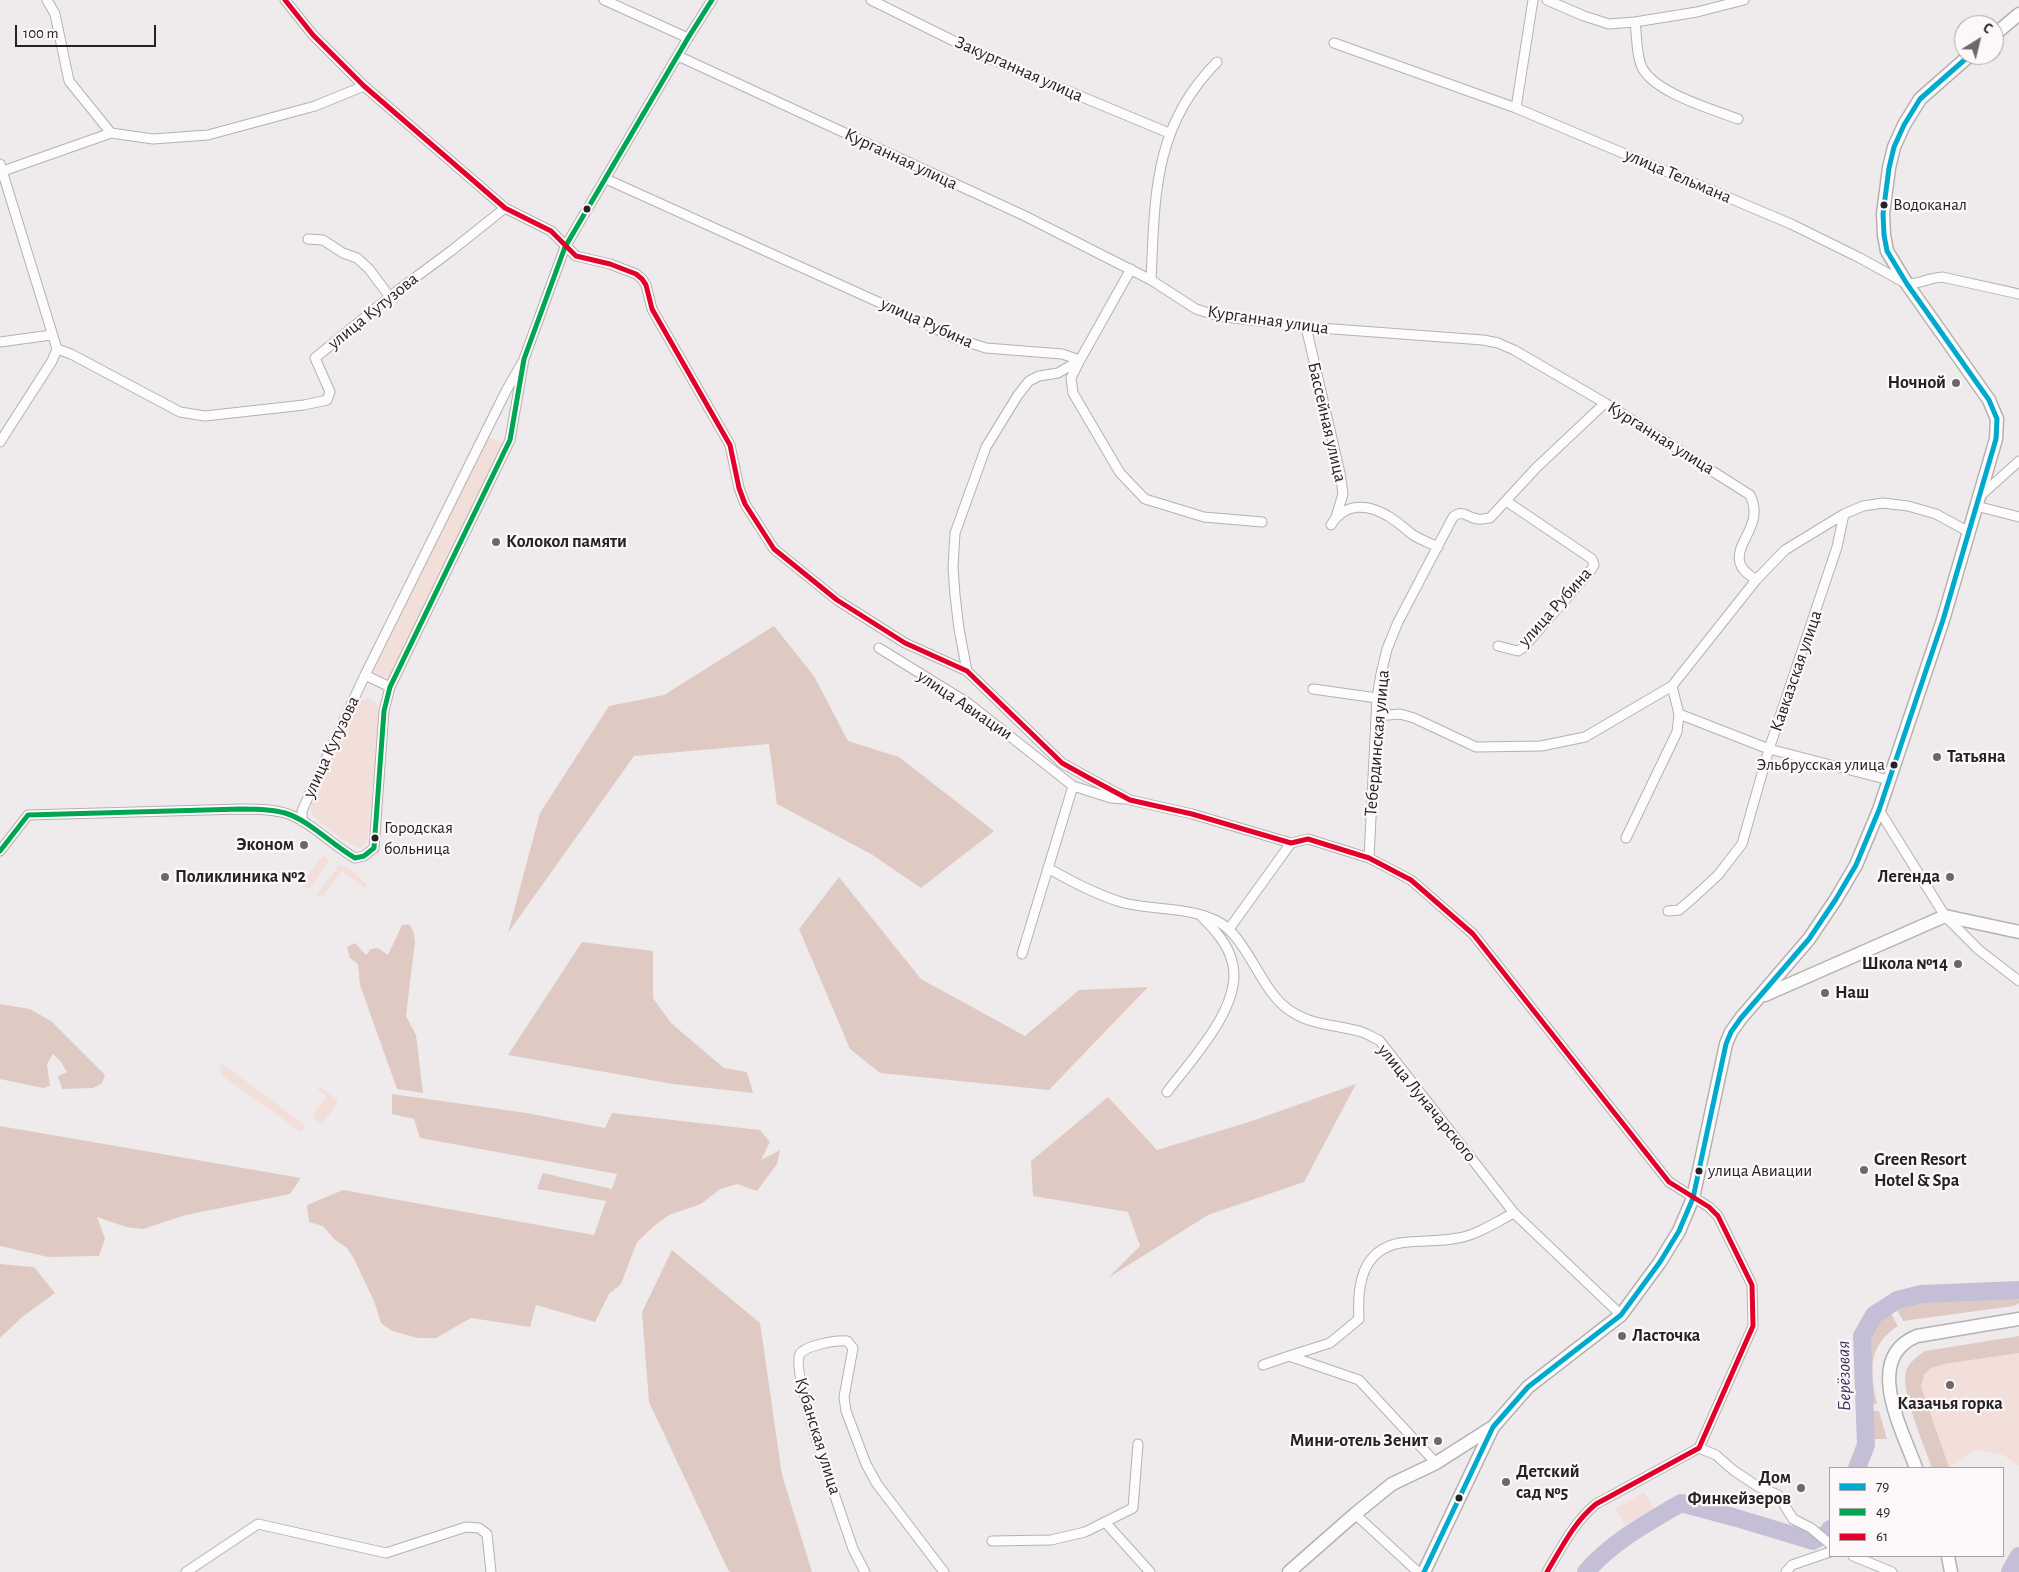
<!DOCTYPE html>
<html>
<head>
<meta charset="utf-8">
<style>
  body { margin:0 }
  #map { position:relative; width:2019px; height:1572px; overflow:hidden; background:#efebed; font-family:"Alegreya Sans",sans-serif }
  canvas { display:block }
  .legend { position:absolute; left:1829px; top:1467px; width:175px; height:90px; box-sizing:border-box; background:#fef7fa; border:1px solid #a7a2a4; margin:0; padding:6px 9px; list-style:none; font-size:15px; color:#252223 }
  .legend li { display:flex; align-items:center; gap:10px; height:25px }
  .legend b { width:25px; border:1px solid #a7a2a4 }
  .north { position:absolute; left:1954px; top:15px; width:50px; height:50px; box-sizing:border-box; background:#fef7fa; border:1px solid #a7a2a4; border-radius:50%; rotate:36deg; font-size:14px; font-weight:700; line-height:20px; text-align:center; color:#252223 }
  .north::after { content:''; display:block; margin:auto; width:18px; height:22px; background:#6c686a; clip-path:polygon(50% 0,100% 100%,50% 72%,0 100%) }
  .scale { position:absolute; left:15px; top:25px; width:141px; height:22px; box-sizing:border-box; border:2px solid #252223; border-top:0; padding-left:6px; font-size:15px; line-height:18px; white-space:nowrap; color:#252223; -webkit-text-stroke:4px #fef7fa; paint-order:stroke }
</style>
</head>
<body>
<div id="map">
<canvas width="2019" height="1572"></canvas>
<ul class="legend">
<li><b style="height:6px;background:#00a9ce"></b>79</li>
<li><b style="height:6px;background:#00a651"></b>49</li>
<li><b style="height:6px;background:#e4002b"></b>61</li>
</ul>
<div class="north">С</div>
<div class="scale">100 m</div>
</div>
<script>
const ctx = document.querySelector('canvas').getContext('2d');
ctx.lineJoin = 'round';
function fill(path, color) { ctx.fillStyle = color; ctx.fill(path, 'evenodd'); }
function trace(path, color, width, dash) { ctx.strokeStyle = color; ctx.lineWidth = width; ctx.lineCap = dash ? 'butt' : 'round'; ctx.setLineDash(dash || []); ctx.stroke(path); }
function write(font, color, halo, rows, align = 'center') {
  ctx.font = font + ' "Alegreya Sans",sans-serif'; ctx.lineWidth = 4.5; ctx.setLineDash([]); ctx.textBaseline = 'middle'; ctx.strokeStyle = halo; ctx.fillStyle = color; for (const [text, x, y, turn = 0] of rows) {
    ctx.save(); ctx.translate(x, y); ctx.rotate((+turn || 0) * Math.PI / 180); ctx.textAlign = isNaN(turn) ? turn : align; if (halo) ctx.strokeText(text, 0, 0); ctx.fillText(text, 0, 0); ctx.restore();
  }
}
const green = new Path2D(`
  M488 436 503 443 390 677H382L375 672 374 669Z
  M368 698 377 704 379 710 368 839 361 848C352 848 318 823 313 815 311 812 311 810 311 807L358 701Z
  M325 856 329 862 310 888 307 889 303 886V883L321 857Z
  M339 865C348 865 361 878 367 885L366 888 342 871 321 898 317 896 318 893Z
  M223 1064 304 1124 303 1131H299L221 1075 219 1067Z
  M320 1087 338 1101 324 1122 320 1124 314 1118V1113L326 1096 318 1090Z
  M2019 1353V1466L2003 1455 1975 1450 1949 1467 1920 1387 1924 1375 1931 1368 1944 1364Z
  M1644 1492 1654 1508 1625 1525 1615 1509Z`);
const forest = new Path2D(`
  M774 626 814 676 848 741 899 757 994 831 921 888 871 854 777 804 769 744 634 756 508 933 540 813 609 706 664 695Z
  M839 877 921 979 1025 1036 1079 990 1148 987 1049 1090 880 1073 850 1049 799 929Z
  M409 924 413 931 415 941 406 1016 416 1035 423 1093 397 1089 360 985 358 964 350 958 347 947 355 943 366 955 371 949 378 948 388 955 402 925Z
  M582 942 653 951V998L671 1023 724 1068 747 1072 753 1093 673 1084 508 1055Z
  M0 1004 30 1009 51 1021 105 1075 102 1083 93 1088 62 1089 58 1076 67 1072 61 1062 53 1054 47 1064 50 1086 43 1088 0 1079Z
  M1356 1084 1304 1182 1208 1215 1108 1278 1140 1246 1128 1212 1033 1196 1031 1161 1108 1097 1157 1150 1252 1121Z
  M392 1094 527 1113 605 1128 612 1113 760 1130 770 1142 761 1160 780 1150 777 1164 757 1191 737 1184 720 1189 701 1204 669 1215 654 1226 637 1242 621 1284 609 1294 595 1322 536 1305 530 1327 471 1318 436 1338H418L392 1331 381 1323 374 1301 354 1259 347 1248 334 1239 323 1226 309 1222 307 1205 343 1190 594 1235 606 1201 537 1189 543 1173 612 1189 617 1174 420 1138 414 1119 392 1114Z
  M0 1126 301 1178 290 1194 186 1215 143 1229 126 1227 97 1217 105 1239 99 1256 48 1257 0 1246Z
  M672 1250 760 1323 782 1475 812 1572H730L728 1570 649 1402 642 1312Z
  M0 1264 34 1267 55 1293 21 1318 0 1338Z
  M2019 1293V1303L2014 1306 1903 1321 1895 1306 1921 1298Z
  M1889 1310 1898 1326C1867 1346 1870 1371 1877 1404H1869L1866 1338 1877 1318Z
  M2019 1336V1353L1944 1364 1931 1368 1924 1375 1921 1387 1949 1467 1948 1468H1932C1925 1447 1900 1391 1906 1371 1909 1362 1918 1356 1925 1351Z
  M1879 1411 1887 1439H1871L1870 1411Z`);
const river = new Path2D(`
  M1857 1468 1866 1445 1862 1336 1874 1315 1897 1300 1921 1294 2019 1290
  M1586 1572C1612 1542 1647 1523 1681 1503L1733 1517 1813 1541 1829 1532 1830 1529
  M2010 1572 2019 1556`);
const street = new Path2D(`
  M47 0 55 14 69 81 111 133
  M285 0 313 35 364 86 505 208 551 231 576 256 610 264 636 274 642 279 646 285 652 309 730 445 739 488 745 504 774 549 837 600 905 643 967 671 1062 763 1089 778 1130 800 1192 814 1291 843 1308 839 1369 858 1411 880 1473 934 1669 1182 1709 1207 1718 1216 1752 1285 1753 1326 1699 1448 1596 1504C1574 1522 1562 1547 1547 1572
  M604 0 688 38
  M871 0 986 57 1169 133
  M1547 0 1584 16 1609 24 1635 22 1697 12 1744 0
  M1635 22C1637 35 1636 52 1641 65 1651 92 1712 109 1738 119
  M1334 43 1516 108 1791 224 1860 258 1907 284C1919 284 1929 278 1942 277L2019 294
  M678 56 1025 216 1151 280 1196 309 1218 316 1306 327 1483 340 1498 343 1514 350 1605 403 1750 495C1765 525 1734 542 1740 563 1742 571 1750 575 1756 580
  M1516 108 1533 0
  M0 164 57 349
  M3 171 111 133 153 139 208 135 315 106 364 86
  M606 179 876 301 955 338 986 348 1062 354 1080 360 1071 378 1073 393 1120 473 1145 499 1204 517 1262 522
  M308 239 323 240 343 253 357 258 369 269 390 297
  M1151 280C1155 196 1153 126 1217 62
  M1306 327 1340 473 1343 494 1336 517
  M0 342 51 335
  M57 349 71 354 180 412 205 416 304 405 327 400 330 392 315 358 397 291 451 251 505 208
  M0 442 52 361 57 349
  M1978 498 2019 461
  M1976 506 2019 517
  M1331 525C1344 503 1367 503 1388 516 1397 521 1405 529 1413 535 1421 540 1430 543 1438 547
  M1498 646 1518 651 1524 647 1591 570 1594 565 1592 559 1506 501
  M879 648 968 703 1073 786 1111 798 1125 799
  M967 671 959 629 955 595 953 567 955 533 986 447 1018 395 1029 381 1039 376 1058 373 1080 360 1131 269
  M365 675 390 687
  M1313 689 1377 698
  M1679 714 1769 749 1889 780
  M1377 716 1400 714 1414 718 1476 747 1541 746 1585 737 1672 686 1756 580 1785 550 1844 514 1863 506 1883 503 1908 506 1936 514 1969 532
  M1879 810 1945 916 1979 950 2019 981
  M302 821V811L306 802 365 675 506 391 522 363
  M1626 838 1677 732 1679 714 1672 686
  M0 851 28 815 241 809C256 809 271 809 285 813 309 820 332 845 355 858L364 856 374 848 384 711 390 687 510 440 524 359 565 247 688 38 712 0
  M1369 858 1377 698 1381 674 1387 649 1398 622 1453 517C1463 509 1466 517 1477 519 1481 520 1486 518 1490 518L1536 468 1605 403
  M1048 868C1072 882 1097 895 1124 903 1152 910 1190 907 1217 921 1246 936 1259 985 1284 1006 1307 1026 1335 1024 1362 1032 1368 1034 1373 1038 1379 1040L1514 1213 1621 1315
  M1668 911 1679 910 1693 898 1718 875 1742 844 1769 749 1837 547 1844 514
  M1229 929 1291 843
  M1022 954 1073 786
  M1167 1092C1191 1060 1245 1004 1232 961 1227 943 1215 930 1202 917
  M1289 1356 1330 1343 1359 1319C1357 1287 1361 1250 1400 1243 1419 1240 1439 1242 1458 1238 1477 1235 1496 1222 1514 1213
  M1263 1365 1289 1356 1359 1380 1436 1463
  M1699 1448 1716 1455 1733 1470 1757 1486 1778 1495 1793 1519 1811 1528 1830 1544
  M1355 1514 1418 1572
  M1105 1522 1150 1572
  M992 1541 1051 1540 1085 1532 1133 1508 1138 1444
  M1853 1556 1892 1572
  M186 1572 258 1524 386 1553 466 1527 479 1528 487 1534 491 1572
  M865 1572 853 1549C844 1521 789 1371 800 1354 806 1345 837 1340 847 1341L853 1348 844 1397 846 1411 866 1464 877 1484 944 1572
  M1786 1572 1792 1565 1830 1552`);
const secondary = new Path2D(`
  M1994 35 2019 14
  M1765 995 1945 916 2019 932
  M1916 1468C1903 1431 1862 1358 1917 1336L2019 1319
  M1948 1556 1951 1572
  M1289 1572 1355 1514 1392 1484 1436 1463 1491 1428
  M1424 1572 1493 1427 1528 1387 1621 1315 1660 1262 1679 1231 1693 1198 1726 1044 1731 1032 1741 1018 1809 939 1836 899 1856 865 1879 810 1943 620 1996 439 1997 419 1989 400 1907 284 1887 251 1884 235 1883 214 1889 168 1894 147 1904 125 1920 99 1970 55`);
const bus1 = new Path2D(`
  M1424 1572 1493 1427 1528 1387 1621 1315 1660 1262 1679 1231 1693 1198 1726 1044 1731 1032 1741 1018 1809 939 1836 899 1856 865 1879 810 1943 620 1996 439 1997 419 1989 400 1907 284 1887 251 1884 235 1883 214 1889 168 1894 147 1904 125 1920 99 1970 55`);
const bus2 = new Path2D(`
  M0 851 28 815 241 809C256 809 271 809 285 813 309 820 332 845 355 858L364 856 374 848 384 711 390 687 510 440 524 359 565 247 688 38 712 0`);
const bus3 = new Path2D(`
  M285 0 313 35 364 86 505 208 551 231 576 256 610 264 636 274 642 279 646 285 652 309 730 445 739 488 745 504 774 549 837 600 905 643 967 671 1062 763 1089 778 1130 800 1192 814 1291 843 1308 839 1369 858 1411 880 1473 934 1669 1182 1709 1207 1718 1216 1752 1285 1753 1326 1699 1448 1596 1504C1574 1522 1562 1547 1547 1572`);
const markers = [
  [1884,205,4.5,"#252223"],
  [587,209,4.5,"#252223"],
  [1956,383,5,"#6c686a"],
  [496,542,5,"#6c686a"],
  [1937,757,5,"#6c686a"],
  [1894,765,4.5,"#252223"],
  [375,838,4.5,"#252223"],
  [304,845,5,"#6c686a"],
  [165,877,5,"#6c686a"],
  [1950,877,5,"#6c686a"],
  [1958,964,5,"#6c686a"],
  [1825,993,5,"#6c686a"],
  [1864,1170,5,"#6c686a"],
  [1699,1171,4.5,"#252223"],
  [1622,1336,5,"#6c686a"],
  [1950,1385,5,"#6c686a"],
  [1438,1441,5,"#6c686a"],
  [1506,1482,5,"#6c686a"],
  [1801,1488,5,"#6c686a"],
  [1459,1498,4.5,"#252223"]
];
const busNames = [
  ["Водоканал",1893,205],
  ["Эльбрусская улица",1885,765,"right"],
  ["Городская",384,828],
  ["больница",384,849],
  ["улица Авиации",1708,1171]
];
const streetNames = [
  ["Закурганная улица",1019,69,24],
  ["Курганная улица",901,159,25],
  ["улица Тельмана",1678,176,23],
  ["улица Кутузова",373,311,-39],
  ["Курганная улица",1268,320,8],
  ["улица Рубина",927,323,24],
  ["Бассейная улица",1327,422,77],
  ["Курганная улица",1661,438,32],
  ["улица Рубина",1555,607,-48],
  ["Кавказская улица",1796,671,-71],
  ["улица Авиации",965,705,34],
  ["Тебердинская улица",1377,743,-85],
  ["улица Кутузова",331,747,-65],
  ["улица Луначарского",1427,1103,51],
  ["Кубанская улица",818,1436,73]
];
const poiNames = [
  ["Ночной",1946,383,"right"],
  ["Колокол памяти",506,542],
  ["Татьяна",1947,757],
  ["Эконом",294,845,"right"],
  ["Поликлиника №2",175,877],
  ["Легенда",1940,877,"right"],
  ["Школа №14",1948,964,"right"],
  ["Наш",1835,993],
  ["Green Resort",1874,1160],
  ["Hotel & Spa",1874,1181],
  ["Ласточка",1632,1336],
  ["Казачья горка",1950,1404,"center"],
  ["Мини-отель Зенит",1428,1441,"right"],
  ["Детский",1516,1472],
  ["сад №5",1516,1493],
  ["Дом",1791,1478,"right"],
  ["Финкейзеров",1791,1499,"right"]
];
const waterNames = [
  ["Берёзовая",1844,1376,-91]
];
fill(green, '#f2dfd9');
fill(forest, '#dfcac3');
trace(river, '#c4bfd6', 18);
trace(street, '#b5b1b3', 11);
trace(secondary, '#b5b1b3', 15);
trace(street, '#fdfcfc', 9);
trace(secondary, '#fdfcfc', 12);
trace(bus1, '#00a9ce', 5);
trace(bus2, '#00a651', 5);
trace(bus3, '#e4002b', 5);
for (const [x, y, r, color] of markers) { const dot = new Path2D(); dot.arc(x, y, r, 0, 2 * Math.PI); ctx.fillStyle = color; ctx.fill(dot); trace(dot, '#fef7fa', 2); }
write('17px', '#252223', '#fef7fa', busNames, 'left');
write('18px', '#252223', '#fef7fa', streetNames);
write('bold 18px', '#252223', '#fef7fa', poiNames, 'left');
write('italic 19px', '#3e3461', '#fef7fa', waterNames);
</script>
</body>
</html>
